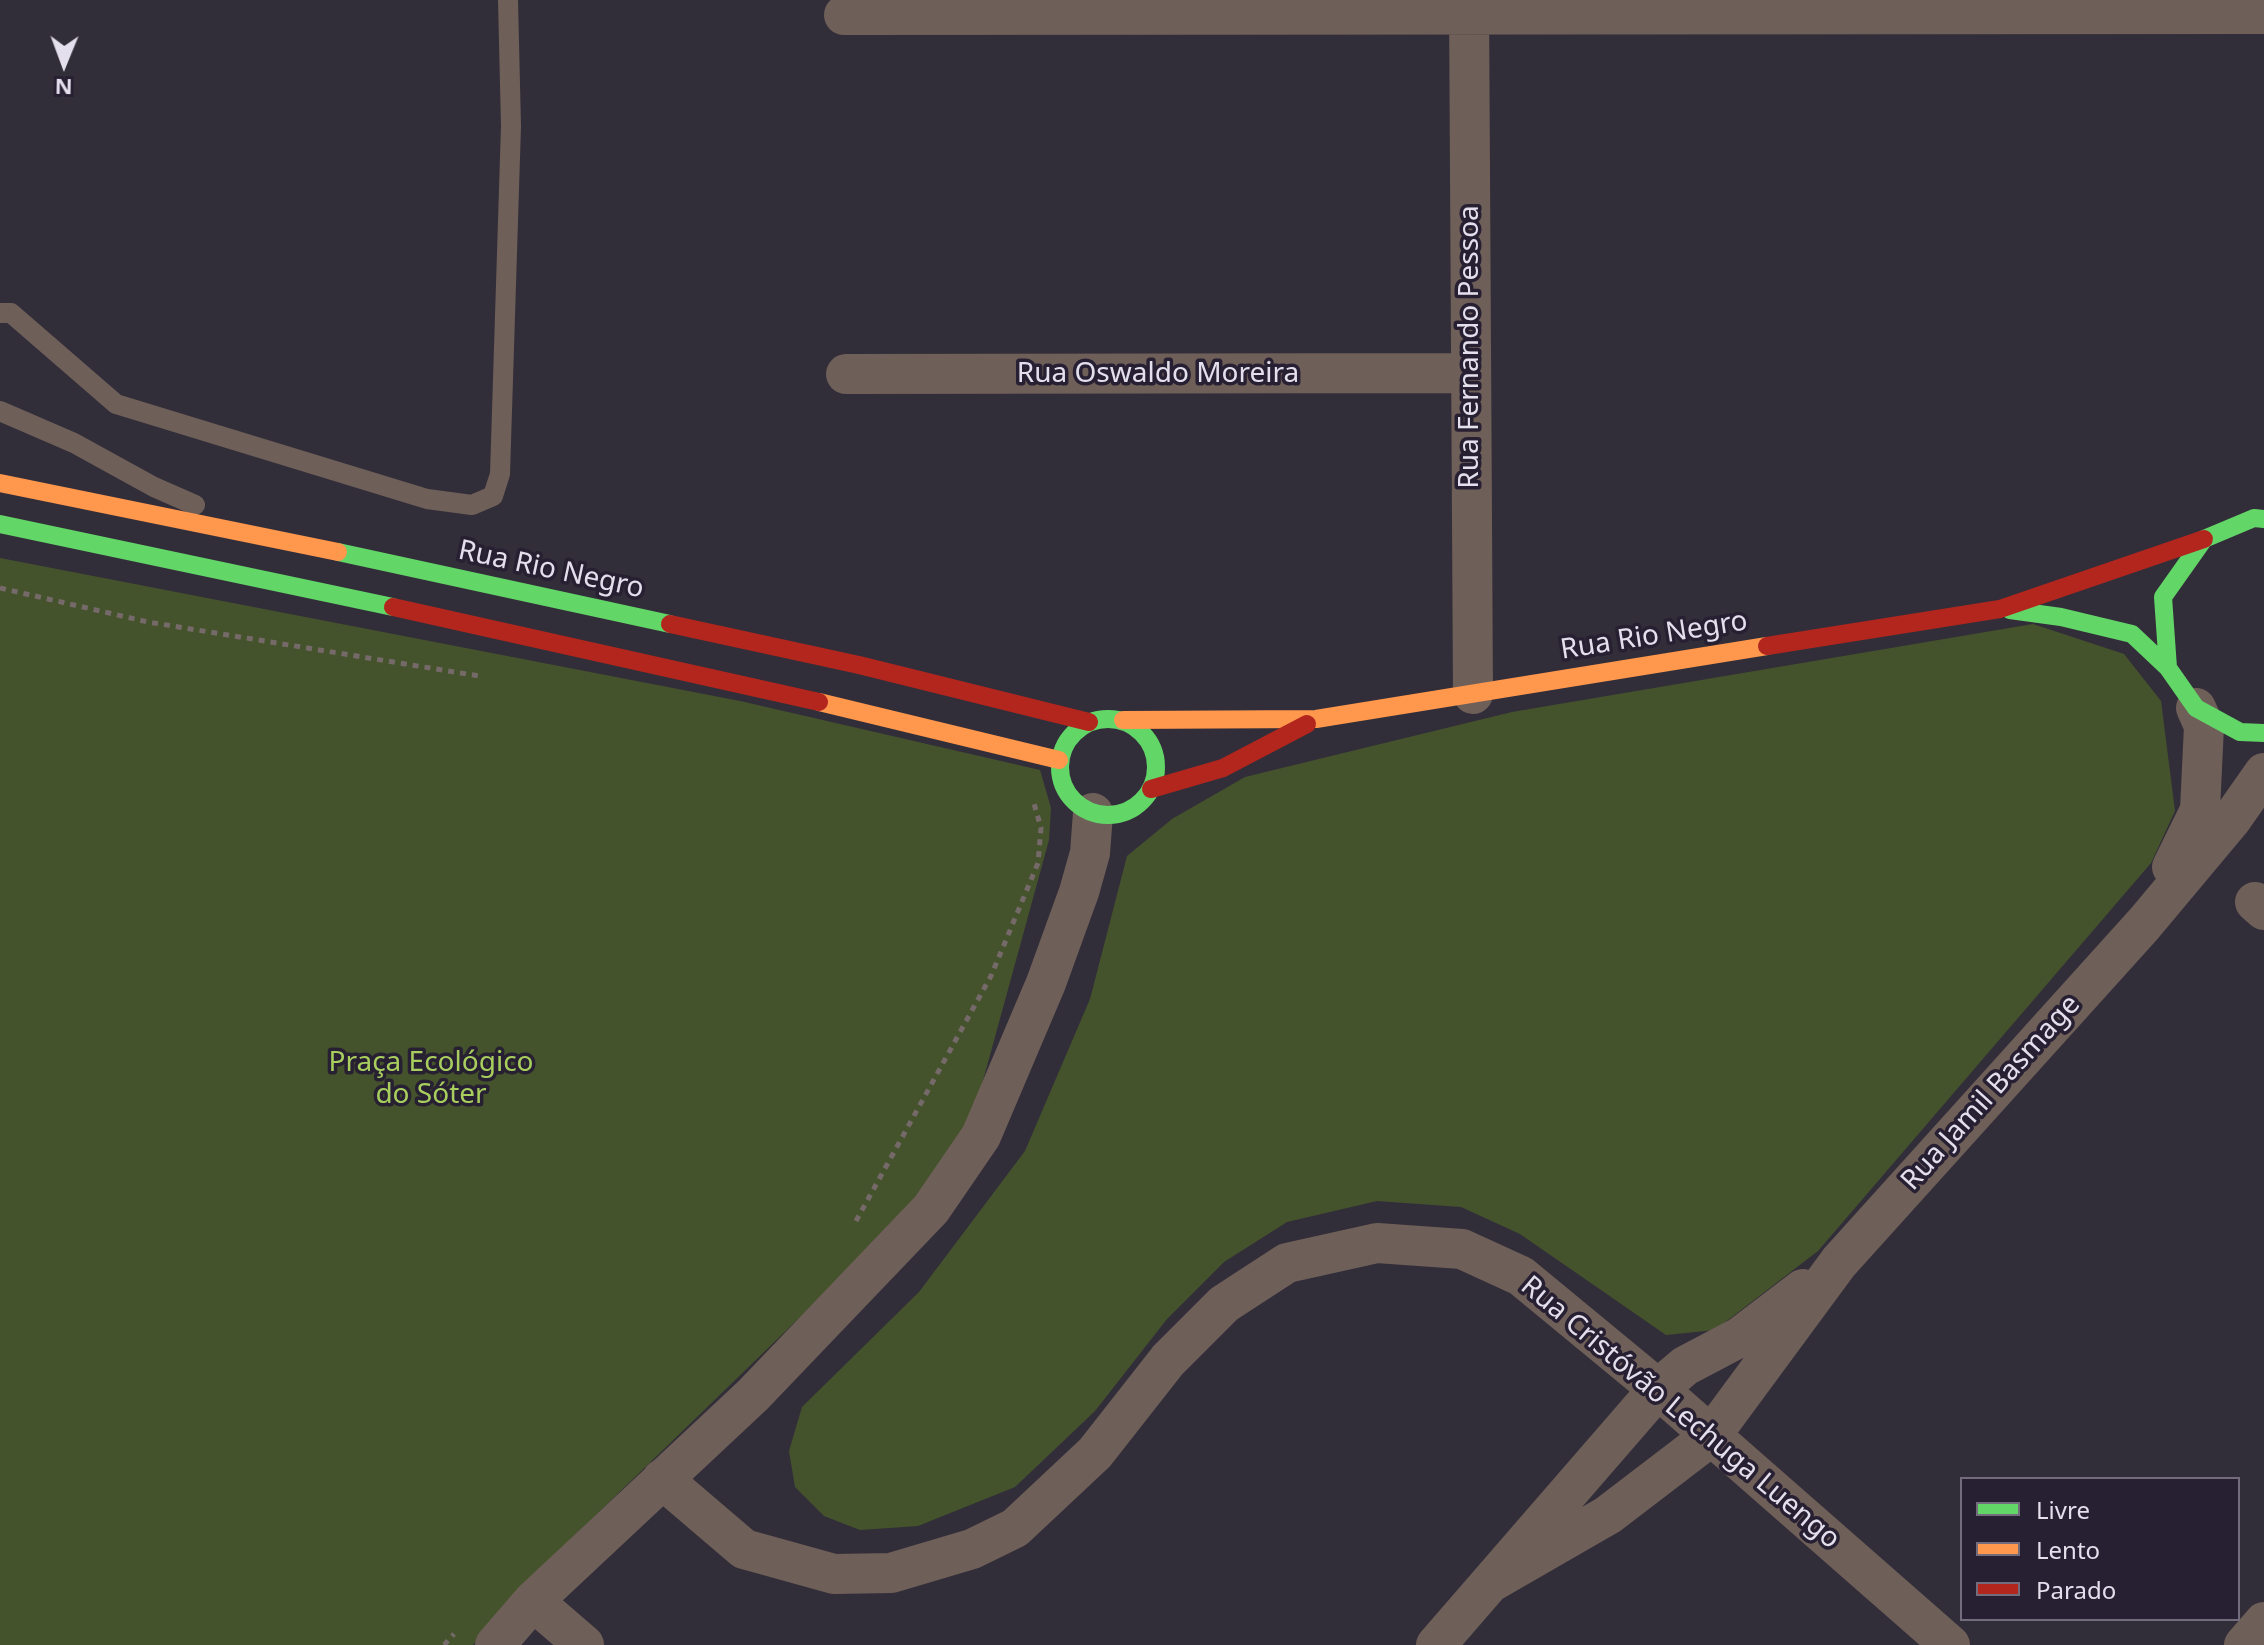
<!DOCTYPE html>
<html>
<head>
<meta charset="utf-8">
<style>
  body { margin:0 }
  #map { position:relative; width:2264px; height:1645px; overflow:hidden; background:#322e39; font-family:"Noto Sans",sans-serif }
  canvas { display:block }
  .legend { position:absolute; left:1960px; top:1477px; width:280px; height:144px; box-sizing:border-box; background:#271f32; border:2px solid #736c7c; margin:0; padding:10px 14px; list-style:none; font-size:24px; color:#e4dfec }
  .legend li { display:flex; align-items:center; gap:16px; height:40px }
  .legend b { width:40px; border:2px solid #736c7c }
  .north { position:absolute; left:24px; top:24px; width:80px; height:80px; -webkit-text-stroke:6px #271f32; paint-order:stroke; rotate:181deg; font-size:22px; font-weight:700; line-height:32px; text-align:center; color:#e4dfec }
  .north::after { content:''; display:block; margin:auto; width:28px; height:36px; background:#e4dfec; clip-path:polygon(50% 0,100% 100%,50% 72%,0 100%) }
</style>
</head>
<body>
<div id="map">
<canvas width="2264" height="1645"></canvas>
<ul class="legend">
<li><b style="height:10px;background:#63d668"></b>Livre</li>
<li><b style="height:10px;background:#ff974d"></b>Lento</li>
<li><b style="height:10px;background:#b3261e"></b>Parado</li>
</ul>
<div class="north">N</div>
</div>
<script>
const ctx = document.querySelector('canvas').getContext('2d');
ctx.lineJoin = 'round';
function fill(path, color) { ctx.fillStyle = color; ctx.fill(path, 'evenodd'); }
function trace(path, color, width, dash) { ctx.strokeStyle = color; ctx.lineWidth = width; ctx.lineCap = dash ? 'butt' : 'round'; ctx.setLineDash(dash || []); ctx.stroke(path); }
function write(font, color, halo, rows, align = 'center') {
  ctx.font = font + ' "Noto Sans",sans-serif'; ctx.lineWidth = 7; ctx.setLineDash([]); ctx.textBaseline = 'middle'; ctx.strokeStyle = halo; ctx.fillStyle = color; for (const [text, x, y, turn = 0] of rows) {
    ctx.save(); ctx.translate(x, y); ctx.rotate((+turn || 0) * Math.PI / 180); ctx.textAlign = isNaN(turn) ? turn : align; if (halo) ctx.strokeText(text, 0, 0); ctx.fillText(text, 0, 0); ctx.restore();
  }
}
const green = new Path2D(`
  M0 558 740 701 1040 770 1051 808 1049 840 970 1128 922 1199 568 1542 513 1598 473 1645H0Z
  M2033 624 2124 654 2161 701 2175 811 2151 863 1818 1251 1715 1330 1666 1335 1520 1234 1461 1207 1377 1201 1287 1222 1224 1262 1167 1319 1095 1411 1015 1487 918 1526 860 1530 824 1516 795 1487 789 1451 802 1407 919 1292 1025 1151 1090 999 1127 856 1172 819 1245 777 1512 712Z`);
const path = new Path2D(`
  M0 588 148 622 479 676
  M856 1221 991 976 1038 863 1041 828 1033 800
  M444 1645 454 1634`);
const lane = new Path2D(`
  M0 313H11L116 404 427 499 472 505 493 496 500 474 511 126 508 0
  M0 411 74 443 154 487 195 505`);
const street = new Path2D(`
  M1469 0 1473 694
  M844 15 2264 14
  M846 374 1470 373
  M2172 867 2200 810 2204 726 2196 708
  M2255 902 2264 910
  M662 1479 744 1549 834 1574 891 1573 972 1549 1015 1528 1095 1453 1168 1360 1224 1304 1287 1263 1377 1243 1462 1249 1521 1276 1658 1389 1950 1645
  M1490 1583 1608 1515 1710 1437 1839 1262 2144 924 2231 820 2264 773
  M533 1601 584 1645
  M495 1645 533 1601 753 1395 931 1209 981 1136 1046 983 1079 892 1090 853 1093 813
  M1436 1645 1658 1389 1685 1366 1740 1337 1803 1289
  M2244 1645 2264 1622`);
const fast = new Path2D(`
  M2264 519 2254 518 2204 539 2163 597 2168 668 2196 708 2240 732 2264 733
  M0 524 393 607
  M338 552 670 624
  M2010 610 2061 617 2132 634 2168 668
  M1060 767a48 48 0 1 1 96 0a48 48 0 1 1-96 0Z`);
const slow = new Path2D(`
  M0 483 338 552
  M819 702 1059 760
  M1123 720 1316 719 1767 646`);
const jam = new Path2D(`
  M393 607 819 702
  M670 624 859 665 1089 722
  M1767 646 2000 609 2204 539
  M1151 789 1223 768 1307 724`);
const streetNames = [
  ["Rua Fernando Pessoa",1470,347,-90],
  ["Rua Oswaldo Moreira",1158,374],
  ["Rua Rio Negro",551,570,12],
  ["Rua Rio Negro",1654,636,-9],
  ["Rua Jamil Basmage",1991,1093,-48],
  ["Rua Cristóvão Lechuga Luengo",1680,1413,40]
];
const parkNames = [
  ["Praça Ecológico",431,1063],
  ["do Sóter",431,1095]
];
fill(green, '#45532c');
trace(path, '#756a69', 5, [6, 6]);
trace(lane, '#6f5f59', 20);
trace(street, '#6f5f59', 40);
trace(fast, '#63d668', 18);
trace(slow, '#ff974d', 18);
trace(jam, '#b3261e', 18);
write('28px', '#e4dfec', '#271f32', streetNames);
write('28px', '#a8cf5e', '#271f32', parkNames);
</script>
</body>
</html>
